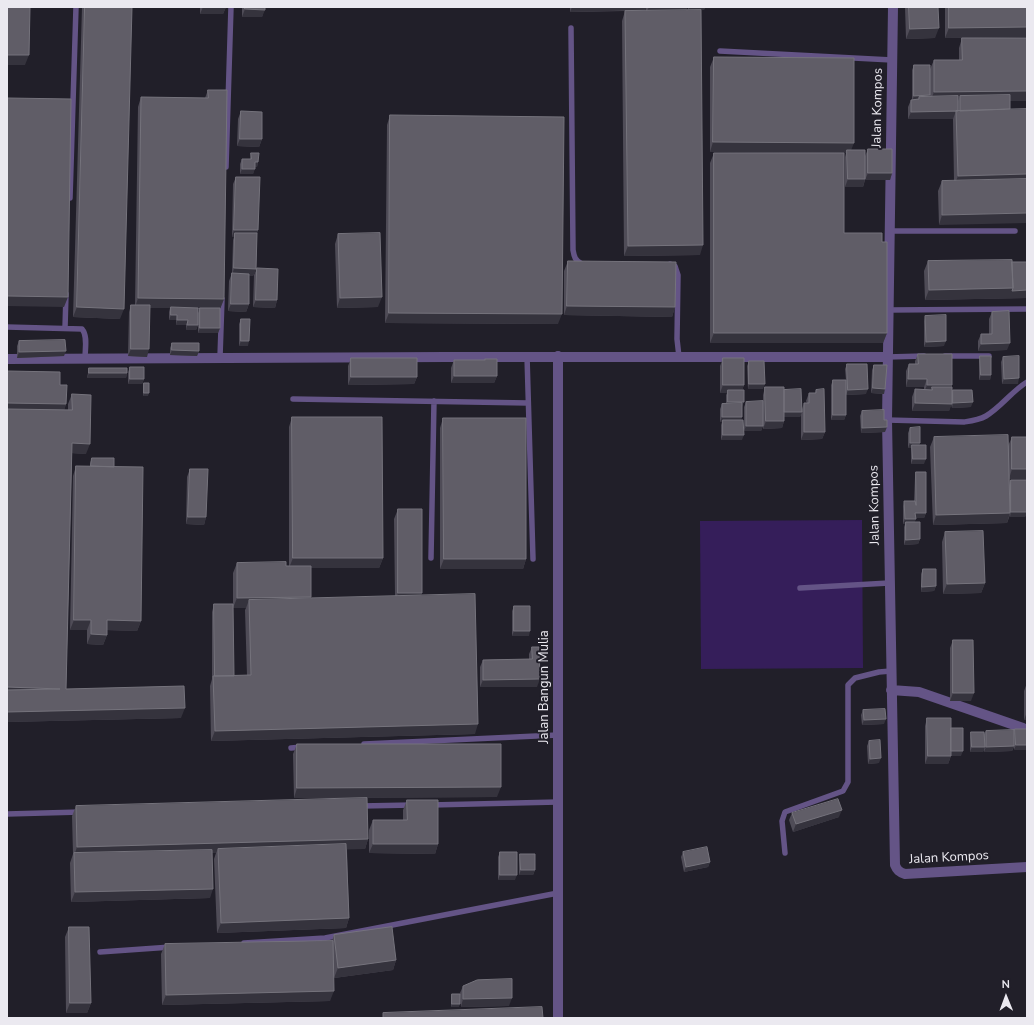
<!DOCTYPE html>
<html>
<head>
<meta charset="utf-8">
<style>
  body { margin:0 }
  #map { position:relative; width:1034px; height:1025px; overflow:hidden; background:#211f29; font-family:"Nunito Sans",sans-serif }
  canvas { display:block }
  .frame { position:absolute; inset:0; border:8px solid #ebe9f0; pointer-events:none }
  .north { position:absolute; left:986px; top:977px; width:40px; height:40px; -webkit-text-stroke:3px #211f29; paint-order:stroke; rotate:359deg; font-size:11px; font-weight:700; line-height:16px; text-align:center; color:#ebe9f0 }
  .north::after { content:''; display:block; margin:auto; width:14px; height:18px; background:#ebe9f0; clip-path:polygon(50% 0,100% 100%,50% 72%,0 100%) }
</style>
</head>
<body>
<div id="map">
<canvas width="1034" height="1025"></canvas>
<div class="frame"></div>
<div class="north">N</div>
</div>
<script>
const ctx = document.querySelector('canvas').getContext('2d');
ctx.lineJoin = 'round';
function fill(path, color) { ctx.fillStyle = color; ctx.fill(path, 'evenodd'); }
function trace(path, color, width, dash) { ctx.strokeStyle = color; ctx.lineWidth = width; ctx.lineCap = dash ? 'butt' : 'round'; ctx.setLineDash(dash || []); ctx.stroke(path); }
function write(font, color, halo, rows, align = 'center') {
  ctx.font = font + ' "Nunito Sans",sans-serif'; ctx.lineWidth = 4; ctx.setLineDash([]); ctx.textBaseline = 'middle'; ctx.strokeStyle = halo; ctx.fillStyle = color; for (const [text, x, y, turn = 0] of rows) {
    ctx.save(); ctx.translate(x, y); ctx.rotate((+turn || 0) * Math.PI / 180); ctx.textAlign = isNaN(turn) ? turn : align; if (halo) ctx.strokeText(text, 0, 0); ctx.fillText(text, 0, 0); ctx.restore();
  }
}
const green = new Path2D(`
  M862 520 863 668 701 669 700 521Z`);
const lane = new Path2D(`
  M571 28 573 250C574 256 575 261 582 264
  M720 51 892 60
  M226 167 231 7
  M70 198 76 7
  M889 231H1015
  M670 264 675 266 678 275 677 339 679 357
  M888 310 1027 309
  M7 327 82 329C88 336 85 349 85 358
  M65 328 66 294
  M527 356 533 559
  M945 356H989
  M220 357 222 299
  M887 357 924 356
  M293 399 528 403
  M887 420 964 422C971 421 979 420 986 416 1001 407 1012 391 1027 382
  M431 558 434 401
  M800 588 889 583
  M364 744 558 735
  M291 748 302 747
  M431 805 558 802
  M361 806 413 805
  M7 814 81 812
  M785 853 782 821 785 812 843 791 848 782V685L855 678 879 672 891 671
  M244 943 325 938 558 893
  M100 952 171 947`);
const street = new Path2D(`
  M893 7 887 420 895 865C897 870 899 872 905 874L1027 867
  M558 356V1018
  M7 359C300 356 594 357 887 357
  M891 690 919 692 1023 728`);
const wall = new Path2D(`
  M82 7H132L120 319 73 317Z
  M200 7H226L223 14H200Z
  M242 7H265L262 17H242Z
  M570 7H687L686 10H688V7H705L704 10H701L700 255 624 256 622 21 625 11 570 12ZM646 8V11H625L645 10Z
  M905 7H938L935 38 906 39Z
  M945 7H1027V37L945 38Z
  M962 38 1010 101 939 225 938 191 942 181H954L953 121V119H908V107L911 100H912V70L914 65 930 69 934 60H959V48Z
  M714 57 851 150 865 156 868 149 892 173 890 180H865L863 187H845V157L846 153 710 152V67Z
  M208 90 224 299 220 309V328L218 333H198V313L200 309H198V325L196 330H186V325H176V320H169V312L170 308H150L147 357 128 356 129 312 131 305H135L138 107 141 97 205 98Z
  M241 111 262 139 259 147 237 146 238 119Z
  M390 115 558 324 385 323 387 125Z
  M251 153 258 162 257 167H255L253 174H240V164L242 159H250Z
  M714 153 844 233 882 242 887 333 883 343H710V163Z
  M236 177 258 230 257 234 256 269 253 276H249V304L246 312 228 311 229 281 232 273 233 240 234 237H232L233 184Z
  M338 234 378 307 337 308 335 244Z
  M568 261 675 307 672 317 564 315V271Z
  M928 261 1027 262V298L925 300 924 271Z
  M257 268 277 300 275 308 253 307 254 275Z
  M992 312 1007 350 978 351V341L981 334H989V319Z
  M925 316 944 346 924 347V321Z
  M241 319 248 346H239V324Z
  M19 341 64 356 17 358V346Z
  M172 343 199 351 197 356 170 355V348Z
  M918 354 952 385V394L953 390 971 407 952 408 951 404 949 411H912V397L915 389 924 390V387H906V371L909 364H915V361Z
  M980 356 991 375 990 380H979V361Z
  M1003 357 1018 384H1002L1001 362Z
  M351 358 417 377 414 384 348 385V366Z
  M723 358 744 385 742 390V407L741 420 742 440H721V425L722 422H720V409L722 404 726 403V395L727 393H720V366Z
  M485 359 497 376 494 383H451V368L454 360H485Z
  M749 361 763 389H748L747 366Z
  M847 364 866 394 846 395V415L844 420H831V385L833 380H846L845 369Z
  M874 365 884 394 871 393 872 370Z
  M130 367 144 379 142 384H128V372Z
  M89 368 127 373 126 378H87Z
  M7 371 60 385 66 404 64 410H68V404L72 394 86 454 72 453 66 689 181 718 7 722Z
  M144 383 148 396H143V386Z
  M765 387 784 390 802 409 804 403H807L806 401 809 393H815L816 390 825 432 822 439 801 440V414L800 417H784V421L782 428 763 429V426L761 431H744V407L746 402 763 401V395Z
  M862 411 884 420 885 432 861 433 860 416Z
  M292 417 383 558 379 568H311V598L395 596 394 519 398 509 421 596 475 734 211 741 210 686 212 679V612L214 604 234 676H247L245 610 246 608H233V573L237 563 289 566V427Z
  M443 418 526 559 523 569H440V428Z
  M910 428 919 445 924 464H911V448H908V433Z
  M934 437 1008 446 1012 437H1027V498V479H1009L1010 485 1011 480 1027 512 1025 517H1010V515L1007 523 933 525 930 447Z
  M92 458 114 467 141 621 137 631 107 630V635L103 645 87 644V630H70L73 476 76 466H90V463Z
  M190 469 206 517 204 525 186 524 187 477Z
  M916 472 926 513 924 518H916L914 522 920 539 918 544 904 545V527L905 524H903V506L904 501H914L915 477Z
  M945 532 985 583 981 593 943 594 942 542Z
  M923 569 936 586 934 591 921 592V574Z
  M514 606 529 636H512V611Z
  M953 640 971 701H950V648Z
  M532 647 537 687H480V667L483 660 529 659V654Z
  M1027 683V720H1024V691Z
  M863 710 884 724 862 725 861 715Z
  M927 718 951 728 961 756H951L948 764H925V726Z
  M1015 729H1027L1014 750V747L1012 751 984 752V749L983 752H970V737L971 732 984 734 986 731 1014 733Z
  M869 741 879 763 868 764 867 746Z
  M297 744 497 797 294 798 293 754Z
  M407 800 438 844 435 854 369 853V830L373 820H403V810Z
  M76 806 368 839 365 849H347L349 918 346 928 217 933 214 859 216 853H212L210 898 71 902 70 863 73 854 72 816Z
  M792 813 839 817 793 832 789 820Z
  M500 852 515 880H498V857Z
  M683 852 710 862 708 867 684 872 681 857Z
  M520 854 535 870 533 875H519V859Z
  M69 927 91 1003 87 1013H66L65 937Z
  M334 935 396 960 393 970 334 978 333 969 330 1001 162 1005 161 954 165 944 332 941Z
  M463 986 509 1006 461 1007 460 993Z
  M452 994 459 1007H451V997Z`);
const shadedWall = new Path2D(`
  M203 7H226L223 14H200Z
  M572 7H647L645 10 570 12Z
  M649 7H687L686 11 646 13Z
  M689 7H705L704 10 688 11Z
  M245 9 265 10 262 17H242Z
  M1027 27V37L945 38 949 28Z
  M939 28 935 38 906 39 910 29Z
  M7 55H29L25 65H7Z
  M1027 91V101H960V96L958 101 930 102 934 92Z
  M930 95 929 100 919 97 918 100 912 101 914 96Z
  M956 111 953 119H908L911 112Z
  M240 139H262L259 147 237 146Z
  M713 142 854 143 850 153 847 150 846 153 710 152Z
  M255 162H258L257 167H253Z
  M242 169H255L253 174H240Z
  M868 173H892L890 180H865Z
  M1027 174V184L954 186 958 176Z
  M848 179H865L863 187H845Z
  M1027 213V223L939 225 942 215Z
  M234 230H258L256 238 235 233 234 237H232Z
  M703 245 700 255 624 256 628 246Z
  M234 268 256 269 253 276H232Z
  M1013 288 1027 290V298L925 300 929 290Z
  M7 296 68 297 64 307 7 306Z
  M382 297 378 307 337 308 340 298Z
  M138 298 224 299 220 309 171 308V307L170 308H135Z
  M256 300H277L275 308 253 307Z
  M231 304H249L246 312 228 311Z
  M567 306 675 307 672 317 564 315Z
  M77 307 124 309 120 319 73 317Z
  M389 313 562 314 558 324 385 323Z
  M171 315H177L176 320H169Z
  M177 320H188L186 325H176Z
  M187 325H198L196 330H186Z
  M200 328H220L218 333H198Z
  M714 333H887L883 343H710Z
  M241 341H249L248 346H239Z
  M946 341 944 346 924 347 926 342Z
  M1010 343 1007 350 978 351 981 344Z
  M131 349H149L147 357 128 356Z
  M172 350 199 351 197 356 170 355Z
  M66 351 64 356 17 358 19 352Z
  M89 373H127L126 378H87Z
  M981 375H991L990 380H979Z
  M454 376H497L494 383H451Z
  M351 377H417L414 384 348 385Z
  M1019 378 1018 384H1002L1004 379Z
  M130 379H144L142 384H128Z
  M908 379H927L924 387H906Z
  M749 384H765L763 389H748Z
  M723 385H744L741 393 728 390 727 393H720Z
  M927 385H952L950 393 932 390V387L930 393H924Z
  M873 388 885 389 884 394 871 393Z
  M868 389 866 394 846 395 848 390Z
  M144 393H149L148 396H143Z
  M728 402H744L742 407H726Z
  M973 402 971 407 952 408 953 403Z
  M7 403 66 404 63 414 7 413Z
  M915 403 952 404 949 411H912Z
  M784 412H802L800 417H782Z
  M833 415H846L844 420H831Z
  M722 417H742L741 422 723 420 722 422H720Z
  M766 421H784L782 428 763 429Z
  M746 426H763L761 431H744Z
  M887 427 885 432 861 433 862 428Z
  M804 432H825L822 439 801 440Z
  M723 435H744L742 440H721Z
  M72 443 90 444 86 454 68 453Z
  M910 443H920L918 448 912 445 911 448H908Z
  M913 459H926L924 464H911Z
  M1012 469H1027V479H1009Z
  M1011 512H1027L1025 517H1010Z
  M915 513H926L924 518H914Z
  M1010 513 1007 523 933 525 936 515Z
  M188 517H206L204 525 186 524Z
  M905 519H916L914 524 906 522 905 524H903Z
  M920 539 918 544 904 545 906 540Z
  M293 558H383L379 568H289Z
  M444 559H526L523 569H440Z
  M985 583 981 593 943 594 947 584Z
  M936 586 934 591 921 592 922 587Z
  M398 593H422L419 603H395Z
  M311 597 308 607 249 600 246 608H233L237 598Z
  M74 620H91L87 630H70Z
  M107 620 141 621 137 631 104 630Z
  M514 631H530L529 636H512Z
  M91 634 107 635 103 645 87 644Z
  M540 679 537 687H480L483 680Z
  M7 687 60 689 7 697Z
  M953 693H974L971 701H950Z
  M185 708 181 718 7 722V712Z
  M1027 712V720H1024Z
  M886 719 884 724 862 725 864 720Z
  M478 724 475 734 211 741 215 731Z
  M1016 745H1027V750H1014Z
  M1014 746 1012 751 984 752 986 747Z
  M972 747H985L983 752H970Z
  M950 751H963L961 756H948Z
  M928 756H951L948 764H925Z
  M881 758 879 763 868 764 870 759Z
  M501 787 497 797 294 798 297 788Z
  M842 810 839 817 793 832 796 824Z
  M368 839 365 849 218 853V849L216 853 74 856 77 847Z
  M373 844H438L435 854 369 853Z
  M710 862 708 867 684 872 686 867Z
  M521 870H535L533 875H519Z
  M500 875H517L515 880H498Z
  M213 889 210 898 71 902 75 892Z
  M349 918 346 928 217 933 221 923Z
  M396 960 393 970 334 978 338 968Z
  M334 991 330 1001 162 1005 166 995Z
  M512 998 509 1006 461 1007 463 999Z
  M70 1003H91L87 1013H66Z
  M452 1004H460L459 1007H451Z`);
const building = new Path2D(`
  M7 7H30L29 55H7Z
  M85 7H132L124 309 77 307Z
  M245 7H265V10L245 9Z
  M909 7H938L939 28 910 29Z
  M949 7H1027V27L949 28Z
  M701 10 703 245 628 246 625 11Z
  M962 38H1027V91L934 92V60H962Z
  M714 57 854 58V143L713 142Z
  M914 65H930V95L914 96Z
  M208 90H227L224 299 138 298 141 97 208 98Z
  M1010 95V109L960 111V96Z
  M958 96V111L911 112V100L919 99V97Z
  M7 98 71 99 68 297 7 296Z
  M1027 109V174L958 176 956 111Z
  M241 111 262 112V139H240Z
  M390 115 564 117 562 314 389 313Z
  M868 149H892V173H868Z
  M847 150H865V179H848Z
  M251 153H259L258 162H255V169H242V159H251Z
  M714 153H844V233H882V242H887V333H714Z
  M236 177H260L258 230H234Z
  M1027 179V213L942 215V181Z
  M235 233H257L256 269 234 268Z
  M380 233 382 297 340 298 338 234Z
  M1012 260 1013 288 929 290 928 261Z
  M568 261 676 262 675 307 567 306Z
  M1012 262H1027V290L1012 291 1013 288Z
  M257 268 278 269 277 300H256Z
  M232 273 249 274V304H231Z
  M131 305H150L149 349H131Z
  M171 307 198 308V325H187L188 320H177V315H171Z
  M200 308H220V328H200Z
  M1009 311 1010 343 981 344V334H992V312Z
  M946 315V341L926 342 925 316Z
  M241 319H250L249 341H241Z
  M65 340 66 351 19 352V341Z
  M172 343H199V351L172 350Z
  M918 354H952V385H927V379H908L909 364H918Z
  M980 356H991V375H981Z
  M1019 356V378L1004 379 1003 357Z
  M351 358H417V377H351Z
  M723 358H744V385H723Z
  M485 359H497V376H454V360H485Z
  M749 361H764L765 384H749Z
  M847 364H867L868 389 848 390Z
  M874 365H887L885 389 873 388Z
  M130 367H144V379H130Z
  M89 368H127V373H89Z
  M7 371 60 372V385H67L66 404 7 403Z
  M833 380H846V415H833Z
  M144 383H149V393H144Z
  M765 387H784V421H766Z
  M932 387H952V404L915 403V389L932 390Z
  M801 389 802 412H784V390Z
  M824 389 825 432H804V403H809V393H816V390Z
  M728 390H744V402H728Z
  M953 390H972L973 402 953 403Z
  M72 394 91 395 90 444 72 443 66 689 184 686 185 708 7 712V690L60 689 7 687V409L72 410Z
  M763 401V426H746V402Z
  M742 403V417H722V404Z
  M884 410V420H887V427L862 428V411Z
  M292 417H382L383 558H293Z
  M443 418H526V559H444Z
  M723 420H743L744 435H723Z
  M920 427V443H910V428Z
  M1008 435 1010 513 936 515 934 437Z
  M1012 437H1027V469H1012Z
  M912 445H926V459H913Z
  M92 458H114V467L91 466Z
  M76 466 143 467 141 621 107 620V635L91 634V620H74Z
  M190 469H208L206 517H188Z
  M916 472H926V513H915L916 519H905L904 501H915L916 505Z
  M1011 480H1027V512H1011Z
  M398 509H422V593H398Z
  M906 522H920V539L906 540Z
  M983 531 985 583 947 584 945 532Z
  M286 562V566H311V597L237 598V563Z
  M923 569H936V586L922 587Z
  M475 594 478 724 215 731 213 676 251 675 249 600Z
  M214 604H233L234 676H215Z
  M514 606H530V631H514Z
  M953 640H973L974 693H953Z
  M532 647H539L540 679 483 680V660L532 659Z
  M885 709 886 719 864 720 863 710Z
  M927 718H951V756H928Z
  M951 728H963V751H951Z
  M1015 729H1027V745H1016Z
  M1014 730V746L986 747V731Z
  M971 732H984L985 747H972Z
  M880 740 881 758 870 759 869 741Z
  M297 744H501V787L297 788Z
  M367 798 368 839 77 847 76 806Z
  M838 799 842 810 796 824 792 813Z
  M407 800H438V844H373V820H407Z
  M346 844 349 918 221 923 218 849Z
  M707 847 710 862 686 867 683 852Z
  M212 850 213 889 75 892 74 853Z
  M500 852H517V875H500Z
  M520 854H535V870H521Z
  M69 927H89L91 1003H70Z
  M392 927 396 960 338 968 334 935Z
  M333 941 334 991 166 995 165 944Z
  M512 979V998L463 999V986L477 980Z
  M452 994H460V1004H452Z
  M542 1007 543 1018H383V1013Z`);
const streetNames = [
  ["Jalan Kompos",878,108,-89],
  ["Jalan Kompos",875,505,-91],
  ["Jalan Bangun Mulia",545,687,-90],
  ["Jalan Kompos",949,858,-3]
];
fill(green, '#351e5a');
trace(lane, '#645486', 5.5);
trace(street, '#645486', 10);
fill(wall, '#4f4c57');
fill(shadedWall, '#35333d');
fill(building, '#605d67');
trace(building, '#75737c', 1);
write('13px', '#ebe9f0', '#211f29', streetNames);
</script>
</body>
</html>
